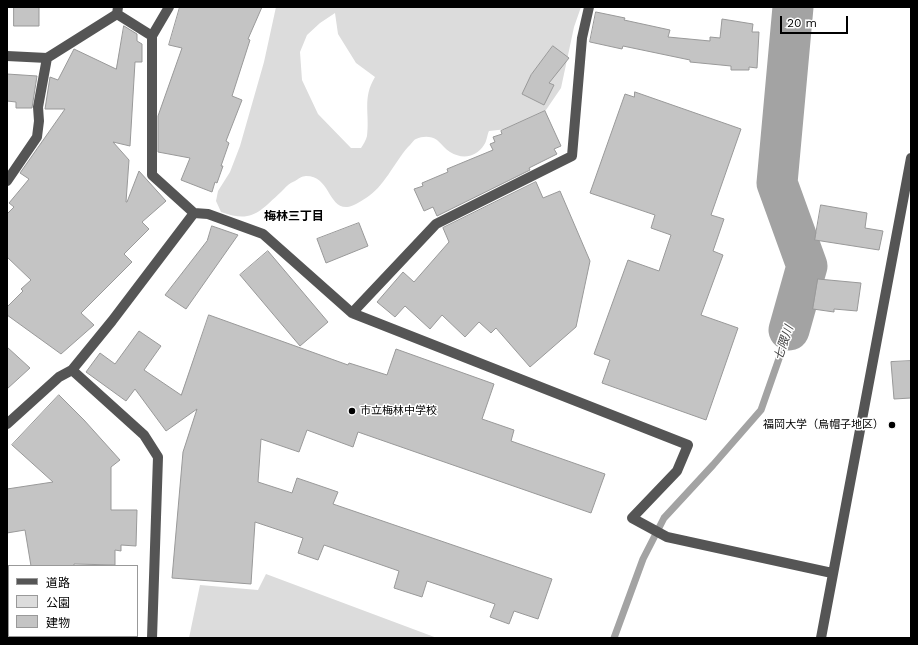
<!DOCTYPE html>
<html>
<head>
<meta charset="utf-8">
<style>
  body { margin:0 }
  #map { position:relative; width:918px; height:645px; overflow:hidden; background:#fff; font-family:"Work Sans","Noto Sans JP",sans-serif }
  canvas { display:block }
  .frame { position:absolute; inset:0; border:8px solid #000; pointer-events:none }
  .legend { position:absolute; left:8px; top:565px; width:130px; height:72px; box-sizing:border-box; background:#fff; border:1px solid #999; margin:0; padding:5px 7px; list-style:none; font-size:12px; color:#000 }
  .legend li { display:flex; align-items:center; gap:8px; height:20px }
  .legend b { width:20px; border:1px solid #999 }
  .scale { position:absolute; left:780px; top:16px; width:68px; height:18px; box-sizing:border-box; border:2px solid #000; border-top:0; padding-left:5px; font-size:12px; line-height:14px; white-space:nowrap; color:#000; -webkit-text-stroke:3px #fff; paint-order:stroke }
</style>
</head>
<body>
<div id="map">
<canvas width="918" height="645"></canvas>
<div class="frame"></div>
<ul class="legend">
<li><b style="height:5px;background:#555"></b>道路</li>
<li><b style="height:11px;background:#dcdcdc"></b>公園</li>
<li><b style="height:11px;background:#c4c4c4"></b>建物</li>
</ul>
<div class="scale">20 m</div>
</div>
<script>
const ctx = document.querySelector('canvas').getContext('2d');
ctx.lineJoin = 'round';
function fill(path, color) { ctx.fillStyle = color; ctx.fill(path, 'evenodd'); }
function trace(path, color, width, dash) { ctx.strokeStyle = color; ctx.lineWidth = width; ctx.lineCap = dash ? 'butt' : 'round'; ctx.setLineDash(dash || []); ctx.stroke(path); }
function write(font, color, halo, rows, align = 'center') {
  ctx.font = font + ' "Work Sans","Noto Sans JP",sans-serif'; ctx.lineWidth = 3; ctx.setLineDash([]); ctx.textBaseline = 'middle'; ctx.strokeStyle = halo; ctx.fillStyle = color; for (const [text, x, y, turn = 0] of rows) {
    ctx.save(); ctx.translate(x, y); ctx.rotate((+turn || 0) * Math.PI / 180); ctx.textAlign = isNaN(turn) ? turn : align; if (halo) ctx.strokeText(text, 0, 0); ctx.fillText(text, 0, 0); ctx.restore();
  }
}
const green = new Path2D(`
  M276 7H581L574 27 561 88 535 126 489 131C487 135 487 141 484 145 476 157 463 160 450 152 445 149 442 144 437 140 431 136 423 136 416 139 413 140 411 145 408 147 394 163 384 187 366 198 361 201 352 207 347 207 328 208 330 176 306 176 302 176 298 179 295 181 289 183 285 188 281 192 258 213 252 223 221 212L216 201 218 191 230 172 240 146 264 62ZM335 13 338 34 356 63 375 77C362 98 370 114 367 136 366 140 363 145 361 148H351L318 114 302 80 300 52 307 35 320 23Z
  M266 574 437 638H189L200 585 258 590Z`);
const stream = new Path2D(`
  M614 638 643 559 664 518 713 465 761 410 789 330`);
const river = new Path2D(`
  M789 330 807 266 777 183 793 7`);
const building = new Path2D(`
  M14 7H39V26H14Z
  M180 7H262L248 39 250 40 232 96 242 100 226 141 229 143 221 166H223L217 183 215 182 212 192 181 180 190 158 158 152V116L182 48 169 45Z
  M596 12 625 18 624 20 670 30 668 37 710 41V37L720 38 722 19 753 24 752 32H759L757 68 749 67V70H731V66L690 62V60L623 46 622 49 590 42Z
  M124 26 137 34V41L142 44V62H135L130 146 113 142 129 160 126 202H127L139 171 166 201 142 222 149 229 124 254 132 262 81 313 94 325 61 354 7 315V307L23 291 21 289 31 280 7 257V214L14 207 9 203 29 179 20 173 65 109H45L50 77 58 80 74 49 116 69Z
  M553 46 569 58 549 83 554 85 544 105 522 94 531 75Z
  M7 74 37 76 32 108H16V102L7 101Z
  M635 92 741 129 711 215 724 219 713 251 723 255 701 315 738 328 706 420 602 383 610 360 594 354 628 260 659 271 671 235 651 228 655 215 590 193 625 94 634 97Z
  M545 111 561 146 554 149 557 154 529 168 530 170 437 216 433 207 424 211 414 189 423 186 422 183 448 172 447 169 493 150 490 144 495 142 493 137 502 134 501 131Z
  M536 182 543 198 560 191 590 261 576 327 530 367 496 328 491 333 479 322 465 337 442 315 430 329 405 306 395 317 377 302 403 272 414 282 449 242 443 228Z
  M821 205 867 213 865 228 883 231 879 250 815 240Z
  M359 223 368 246 326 263 317 239Z
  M212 226 238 235 186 309 165 295 207 241Z
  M268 251 328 322 300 346 240 275Z
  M818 279 861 283 857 311 834 309V312L813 309Z
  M209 315 348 365 349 363 387 375 396 349 494 384 482 419 514 430 511 441 605 474 591 513 358 432 353 447 307 430 299 452 261 439 258 482 292 493 297 478 338 492 333 504 552 579 538 619 514 611 509 624 490 617 495 604 427 581 422 597 394 588 399 571 324 545 318 560 298 553 303 538 255 522 251 584 172 578 183 452 197 409 166 431 135 389 126 401 86 372 100 353 115 364 139 331 161 346 144 370 181 395Z
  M7 347 30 368 7 389Z
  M911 361V398L894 399 891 362Z
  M59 395 84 420 120 460 111 467V510H137L136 546 121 545V551L115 550V565L74 564V566H31L25 530 7 533V489L53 482 12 445Z`);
const minor = new Path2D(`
  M117 14 152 36V175L194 213 112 321 72 370 144 435 158 457 152 638
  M152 36 169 7
  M7 56 47 58
  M7 181 37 137 39 121 38 107 47 58 117 14 118 7
  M194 213 208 214 263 234 352 313 688 445 677 471 632 518 667 537 832 573
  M352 313 436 224 572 156 582 38 589 7
  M7 424 59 377 72 370
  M821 638 911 158`);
const markers = [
  [352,411,4,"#000"],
  [892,425,4,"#000"]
];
const poiNames = [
  ["市立梅林中学校",360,411],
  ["福岡大学（烏帽子地区）",884,425,"right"]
];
const neighbourhoodNames = [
  ["梅林三丁目",294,216]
];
const waterNames = [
  ["七隈川",784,343,-71]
];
fill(green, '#dcdcdc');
trace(stream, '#a3a3a3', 7);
trace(river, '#a3a3a3', 41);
fill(building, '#c4c4c4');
trace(building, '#999', 1);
trace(minor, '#555', 10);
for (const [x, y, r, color] of markers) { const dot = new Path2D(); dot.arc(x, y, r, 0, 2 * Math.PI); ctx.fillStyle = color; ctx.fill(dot); trace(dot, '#fff', 1.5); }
write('11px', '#000', '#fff', poiNames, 'left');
write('bold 12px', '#000', '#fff', neighbourhoodNames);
write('italic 12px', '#444', '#fff', waterNames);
</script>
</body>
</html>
